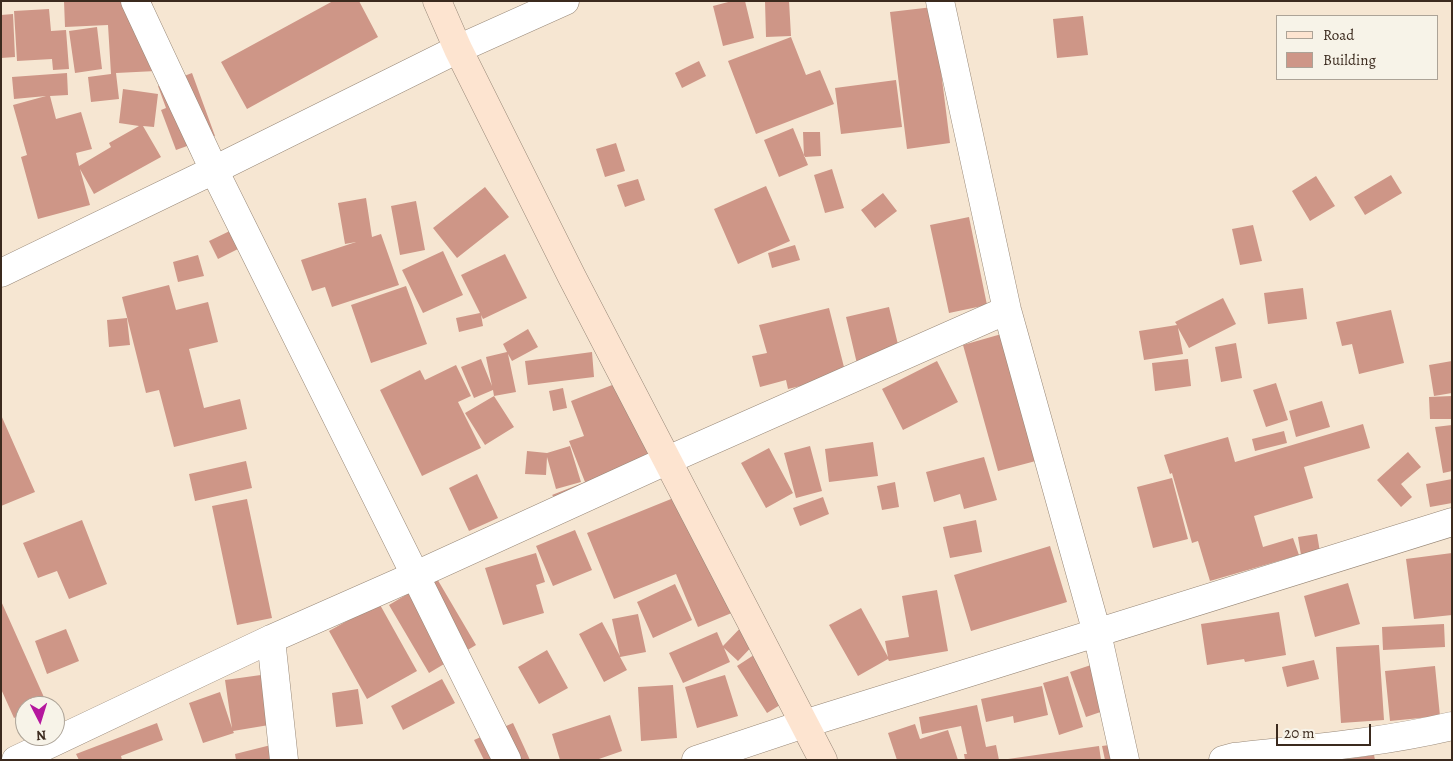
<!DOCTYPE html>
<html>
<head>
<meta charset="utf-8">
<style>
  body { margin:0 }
  #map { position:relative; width:1453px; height:761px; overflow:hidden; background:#f6e6d2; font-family:Alegreya,serif }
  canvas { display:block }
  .frame { position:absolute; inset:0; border:2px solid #3b2a1e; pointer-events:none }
  .legend { position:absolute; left:1276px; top:15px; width:162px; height:65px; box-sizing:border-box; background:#f7f3e8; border:1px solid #aca397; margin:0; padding:6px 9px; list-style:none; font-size:15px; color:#3b2a1e }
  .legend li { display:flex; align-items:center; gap:10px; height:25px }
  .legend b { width:25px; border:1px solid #aca397 }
  .north { position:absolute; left:15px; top:696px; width:50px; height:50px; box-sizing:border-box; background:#f7f3e8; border:1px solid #aca397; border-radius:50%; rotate:175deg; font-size:14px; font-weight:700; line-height:20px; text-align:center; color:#3b2a1e }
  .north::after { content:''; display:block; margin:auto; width:18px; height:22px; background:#b5179e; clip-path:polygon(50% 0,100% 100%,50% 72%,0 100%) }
  .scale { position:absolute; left:1276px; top:724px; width:95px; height:22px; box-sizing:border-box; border:2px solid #3b2a1e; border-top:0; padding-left:6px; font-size:15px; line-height:18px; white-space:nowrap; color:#3b2a1e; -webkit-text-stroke:4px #f7f3e8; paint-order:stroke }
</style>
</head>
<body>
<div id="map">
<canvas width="1453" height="761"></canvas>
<div class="frame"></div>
<ul class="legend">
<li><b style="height:6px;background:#fde4d0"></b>Road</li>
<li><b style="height:14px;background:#ce9687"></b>Building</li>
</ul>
<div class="north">N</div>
<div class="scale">20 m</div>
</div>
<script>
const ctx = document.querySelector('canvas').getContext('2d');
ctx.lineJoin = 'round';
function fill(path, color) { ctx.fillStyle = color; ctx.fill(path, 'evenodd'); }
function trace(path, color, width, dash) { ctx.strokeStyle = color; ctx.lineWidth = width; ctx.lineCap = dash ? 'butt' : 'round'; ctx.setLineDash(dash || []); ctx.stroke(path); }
const building = new Path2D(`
  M64 1H152L156 71 116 73 119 99 91 102 88 77 111 74 108 25 65 27Z
  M333 1H359L378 37 247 109 221 62Z
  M732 1H745L754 38 723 46 713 6Z
  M765 1H789L791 36 766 37Z
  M933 7 950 143 907 149 890 12Z
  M49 9 51 31 66 30 69 69 53 70 52 59 17 61 14 11Z
  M13 14 15 57 1 58V15Z
  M1083 16 1088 55 1057 58 1053 19Z
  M97 27 102 69 75 73 69 31Z
  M791 37 806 75 820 70 834 104 756 134 728 61Z
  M699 61 706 76 682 88 675 73Z
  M67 73 68 95 50 96 56 119 81 112 92 149 76 153 79 166 111 147 109 143 139 126 119 123 123 89 158 94 154 127 143 126 161 157 94 194 80 169 90 205 38 219 21 157 27 155 13 105 46 96 14 99 12 77Z
  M192 73 215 136 176 150 161 110 166 108 158 86Z
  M896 80 902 127 841 134 835 88Z
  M793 128 808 165 779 177 764 140Z
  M803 132H820L821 156 804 157Z
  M616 143 625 171 605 177 596 149Z
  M832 169 844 208 825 213 814 175Z
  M1391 175 1402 193 1365 215 1354 197Z
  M1316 176 1335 206 1310 221 1292 191Z
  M638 179 645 200 625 207 617 185Z
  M766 186 790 241 738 264 714 209Z
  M485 187 509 217 457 258 433 228Z
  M883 193 897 211 875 228 861 210Z
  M366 198 372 237 381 234 399 285 332 307 325 287 312 291 301 260 356 242 345 244 338 203Z
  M416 201 425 250 400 255 391 206Z
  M969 217 987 305 949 313 930 225Z
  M1253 225 1262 261 1240 265 1232 229Z
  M238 227 246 245 218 259 209 241Z
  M795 245 800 260 772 268 768 253Z
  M443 251 463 295 423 313 402 270Z
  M505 254 527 298 483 319 481 315 483 326 459 332 456 318 480 313 461 275Z
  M198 255 204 276 178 282 173 262Z
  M169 285 176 310 208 302 218 342 189 349 204 408 240 399 247 429 174 447 159 390 146 393 122 297Z
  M406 286 427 344 371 363 351 305Z
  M1303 288 1307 319 1268 324 1264 293Z
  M1223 298 1236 324 1189 348 1178 328 1183 354 1144 360 1139 331 1177 325 1175 322Z
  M889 307 901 357 858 368 846 317Z
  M829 308 846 375 788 389 786 380 760 387 752 356 767 353 759 325Z
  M1391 310 1404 363 1359 374 1352 344 1342 346 1336 322Z
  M127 318 130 345 109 347 107 320Z
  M528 329 538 347 512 361 508 354 516 392 494 396 493 390 474 398 461 367 481 359 492 386 486 357 507 352 503 344Z
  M1012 331 1047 458 998 471 963 345Z
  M1236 343 1242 378 1221 382 1215 347Z
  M592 352 594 377 528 385 525 361Z
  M1188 359 1191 386 1155 391 1152 363Z
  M937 361 958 402 903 430 882 389Z
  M1452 361V393L1434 396 1429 365Z
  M456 365 471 396 458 402 481 448 422 476 380 390 420 370 425 380Z
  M625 380 655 459 554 497 552 495 585 482 569 441 584 436 571 401Z
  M1276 383 1288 420 1266 427 1253 390Z
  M563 388 567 408 553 411 549 391Z
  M494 396 514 427 485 445 465 413Z
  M1452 396V419H1430L1429 397Z
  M1322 401 1330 427 1296 437 1289 411Z
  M1 415 35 492 1 506Z
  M1363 424 1370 448 1304 467 1313 498 1254 516 1263 547 1293 538 1299 555 1210 581 1198 541 1192 543 1172 473 1170 474 1164 455 1228 437 1235 462Z
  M1452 425V471L1443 473 1435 427Z
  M1284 431 1287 443 1255 451 1252 439Z
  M873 442 878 476 829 482 825 449Z
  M570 446 581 482 556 489 547 457 546 475 525 474 527 451 547 453Z
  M810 446 822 491 796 498 784 453Z
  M769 448 793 493 766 508 741 463Z
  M1408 452 1421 467 1401 484 1412 497 1401 507 1377 480Z
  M984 457 997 500 964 509 960 494 934 502 926 472Z
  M246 461 252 488 195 501 189 474Z
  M477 474 498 518 469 531 449 488Z
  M1172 478 1188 539 1153 548 1137 487Z
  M1452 479V503L1430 507 1426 484Z
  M895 482 899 507 882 510 877 486Z
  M676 497 734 612 698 627 676 574 614 599 587 533Z
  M823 497 829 514 800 526 793 508Z
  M247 499 272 618 237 625 212 506Z
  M82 520 107 584 69 599 57 571 38 578 23 543Z
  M976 520 982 552 950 558 943 527Z
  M575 530 592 570 553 586 536 546Z
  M1317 534 1320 552 1301 555 1298 537Z
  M1050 546 1067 602 971 631 954 575Z
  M536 553 545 582 536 585 544 613 503 625 485 568Z
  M1452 553V615L1414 619 1406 559Z
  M436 577 476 645 429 673 389 605Z
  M1348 583 1360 624 1315 637 1304 596Z
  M675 584 692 620 653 638 637 602Z
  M937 590 948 651 889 661 888 659 858 676 829 625 861 608 888 657 885 641 909 637 902 596Z
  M1 601 47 704 41 706H25V713L14 718 1 689Z
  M379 603 417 671 367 699 329 631Z
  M1279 612 1286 655 1245 662 1244 659 1207 665 1201 624Z
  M638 614 646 652 620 657 627 670 604 682 579 634 602 622 620 656 612 619Z
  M748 620 763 635 738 661 724 648 730 662 683 683 669 653 717 632 723 646Z
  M1444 624 1445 647 1383 650 1382 627Z
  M66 629 79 661 47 674 35 641Z
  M1379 645 1384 720 1341 723 1336 647Z
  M763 649 793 697 767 713 737 666Z
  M547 650 568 688 539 704 518 667Z
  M1314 660 1319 679 1287 687 1282 667Z
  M1100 662 1115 707 1086 717 1070 672Z
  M1435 666 1440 716 1390 721 1385 671Z
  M268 674 275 724 233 731 234 733 203 743 189 703 220 692 232 728 225 680Z
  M725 675 738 716 697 728 685 687Z
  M1068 676 1083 727 1059 735 1043 683Z
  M442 679 455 703 403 730 391 706Z
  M673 685 677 738 641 741 638 687Z
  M1042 686 1048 715 1014 723 1013 716 986 722 981 699Z
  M358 689 363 724 336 727 332 693Z
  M977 705 986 747 996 745 999 760H965L964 754H967L961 726 922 734 919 717Z
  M610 715 622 751 596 760H560L552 734Z
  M157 723 163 740 121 756 122 760H79L76 754Z
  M513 723 530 760H484L474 740Z
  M915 724 920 739 948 730 958 760H897L888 733Z
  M1130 742 1133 760H1105L1102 746Z
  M271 745 275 760H236L235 754Z
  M1099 746 1101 760H1008V759Z
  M1374 755 1375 760H1347V759Z`);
const street = new Path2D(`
  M135 1 214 170 507 760
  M940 1 1007 310 1097 633 1125 760
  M1 273 214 170 458 49 565 1
  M271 639 284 760
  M16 760 271 639 416 575 668 460 1007 310
  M696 760 804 724 1452 522
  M1223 760 1234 757C1307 749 1380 743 1452 726`);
const secondary = new Path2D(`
  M437 1 458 49 572 277 823 760`);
fill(building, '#ce9687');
trace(street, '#988878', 29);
trace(secondary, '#988878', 29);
trace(street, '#fff', 28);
trace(secondary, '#fde4d0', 28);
</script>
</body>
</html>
